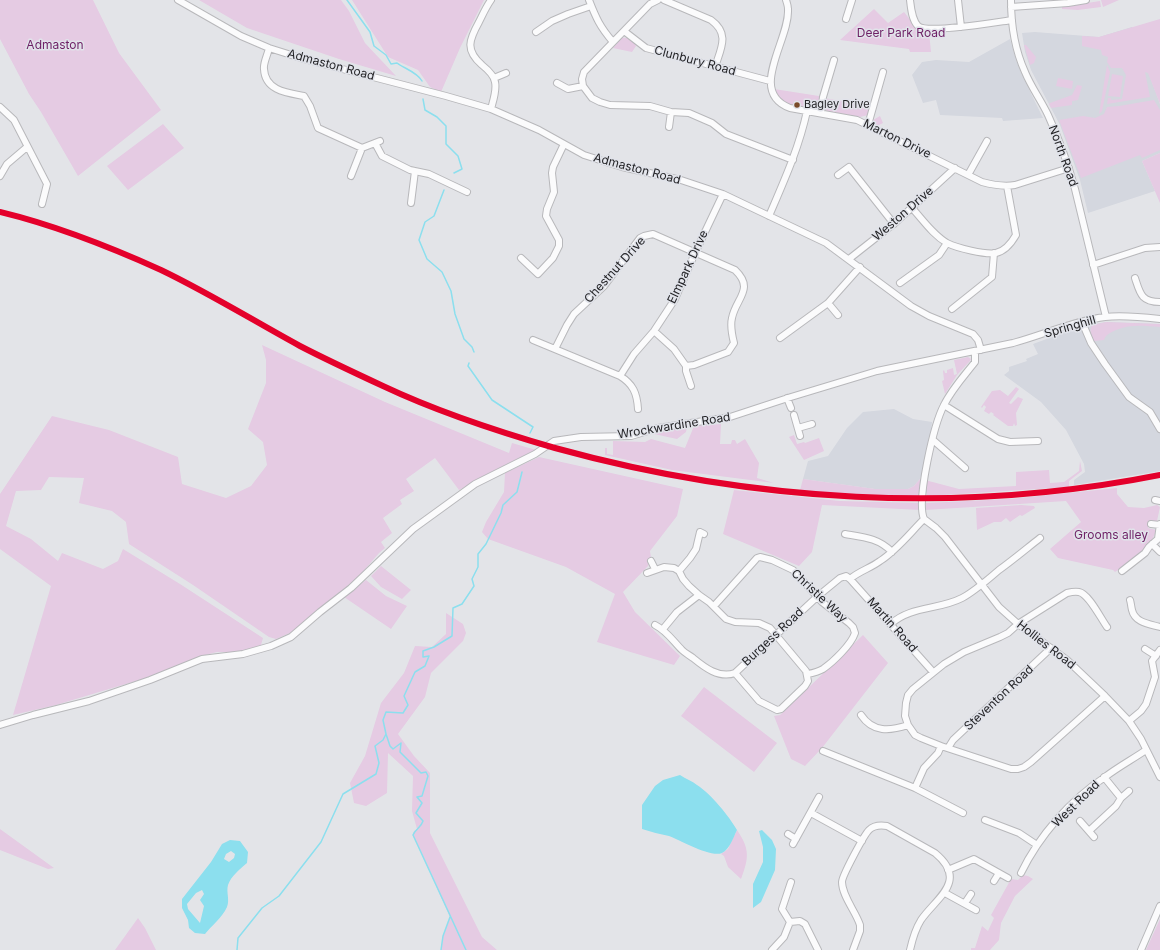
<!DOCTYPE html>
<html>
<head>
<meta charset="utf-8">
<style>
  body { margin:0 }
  canvas { display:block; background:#e3e4e8 }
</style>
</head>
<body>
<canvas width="1160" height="950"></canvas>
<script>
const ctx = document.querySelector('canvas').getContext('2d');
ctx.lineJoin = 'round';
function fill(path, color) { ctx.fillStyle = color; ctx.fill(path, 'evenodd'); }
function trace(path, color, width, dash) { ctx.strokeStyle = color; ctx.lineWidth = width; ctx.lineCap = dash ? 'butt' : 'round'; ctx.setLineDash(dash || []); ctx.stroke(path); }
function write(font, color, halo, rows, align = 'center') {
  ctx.font = font + ' Inter,sans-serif'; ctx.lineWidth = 3; ctx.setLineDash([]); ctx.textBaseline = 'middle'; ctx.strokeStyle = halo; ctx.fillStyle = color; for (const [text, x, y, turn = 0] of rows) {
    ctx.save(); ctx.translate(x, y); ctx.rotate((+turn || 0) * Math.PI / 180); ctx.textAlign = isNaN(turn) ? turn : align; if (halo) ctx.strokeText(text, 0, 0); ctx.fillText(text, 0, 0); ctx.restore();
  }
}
const built = new Path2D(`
  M1132 27 1160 104V153L1142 161 1155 191 1088 213 1080 180 1060 125 1031 70 1025 52 1022 33 1035 32 1099 37Z
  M1010 39 1016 60 1021 73 1043 118 1003 121 1002 118 940 115 936 100 923 103 912 75 922 62 936 60 969 62Z
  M1106 322 1160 324V471L1074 485V480L1085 472 1084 464 1066 430 1041 402 1004 375 1009 371V367L1027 361 1026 359 1038 354 1033 344 1079 327Z
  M894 409 913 419 932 422 930 439 925 462 920 479 914 486 908 489H875L803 479 808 461 828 456 847 428 863 412Z`);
const green = new Path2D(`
  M0 0H93L119 53 161 110 78 176 41 112 29 94 0 39Z
  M199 0H341L349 11 365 43 396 76 339 59 247 28Z
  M352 0H484L460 48 441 92 430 87 418 70 388 57Z
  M1101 0H1119L1103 7Z
  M1100 1 1101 7 1078 10 1062 9V7Z
  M874 9 888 23 904 12 919 31 929 32 931 52H910L909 49 840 40Z
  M1160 19V104L1148 73 1145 72 1150 97 1107 104 1108 98H1111V100L1122 99 1126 75 1122 68H1111L1107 62 1108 57 1102 55 1101 50 1082 46V36L1099 37Z
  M622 38C628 37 634 40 636 46L632 52 613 48Z
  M1024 45H1026L1036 57 1034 63 1030 65Z
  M1107 65 1110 72 1102 111 1099 114Z
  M1112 74 1123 76 1120 97 1108 96Z
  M1058 78 1073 81 1072 89 1056 86Z
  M1077 85 1082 86 1078 100 1072 101V105L1051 108 1049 104 1050 103 1072 95Z
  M774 89 819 96C819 99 819 103 817 106 812 112 785 106 780 100 778 97 776 92 774 89Z
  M824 98 871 106 868 115 860 117 827 111 823 107Z
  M1154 100 1160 110V150L1142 158 1140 155 1081 178 1059 120 1083 116 1095 118 1104 114 1107 107 1119 106Z
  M880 116 883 123 877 126 873 120Z
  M163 124 184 148 128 190 107 166Z
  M1160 153V203L1142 161Z
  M1106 322 1160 324V327C1144 326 1131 324 1116 330 1110 333 1106 334 1104 340L1094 341C1091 335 1089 331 1092 325Z
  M262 345 385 402 509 453 512 443 536 450 509 463 459 490 435 458 406 479 414 491 400 500 402 504 383 518 392 533 381 542 385 548 379 553 361 574 327 604 312 615 292 632 276 639 269 637 193 585 129 544 126 522 112 511 79 503 84 478 49 477 41 490 16 491 6 526 31 539 58 561 62 553 103 569 118 561 123 549 180 584 263 638 261 645 238 652H217L201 656 149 677 56 705 13 715 51 586 0 549V494L52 416 109 430 178 457 182 484 226 498 251 486 267 465 263 442 248 429 266 383V360Z
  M968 357 971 359 970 361 957 375 945 394 942 381 944 380 943 371 944 370 945 373H947V370L953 368 954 375 957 374 954 360Z
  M1016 387 1019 389 1009 403 1011 404 1018 397 1023 399 1016 413 1017 425 1015 426 1014 423 1013 426H1008L993 415 994 414 991 412 989 414 984 411 986 407 984 405 982 408 981 407 992 391 1000 390 1008 396Z
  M721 424 720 444H731L732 440H735L737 444 745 439 759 463 757 478 774 483 672 470 605 455V448H607V454L613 455V441L645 442 651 439 685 448 694 426Z
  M687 427 686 432 677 439 654 434 655 431Z
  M794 435 797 444 804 442 805 443 819 438 824 451 804 460 789 437Z
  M539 457 683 489 677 516 650 551 651 558 648 566 623 592 635 612 680 656 674 665 597 642 615 594 566 567 488 539 482 532 486 522 504 492 505 473Z
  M1080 461 1082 471 1069 481V487L927 496 925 480 959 489 1016 486V472L1049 470 1050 483 1064 482 1079 471Z
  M803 479 875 489H908L914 486 920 479H921L920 496 858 495 800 490Z
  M1117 488V494L1128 507 1144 508 1157 505 1160 507 1157 521H1150L1148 528 1156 530C1151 550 1131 561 1115 572L1113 570 1058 558 1050 549 1081 522 1066 501 925 510 926 503 1010 499Z
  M734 490 840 501 921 503V510L822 505 812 552 799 566 723 534Z
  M1021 505 1034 506 1035 508 1022 516 1020 515 1010 522 1006 518 1001 522H994L977 530 976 508Z
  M381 566 411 590 402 599 381 587 371 576Z
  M366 580 386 596 407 606 391 629 344 597Z
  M446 613 463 624 466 633 463 641 431 673 425 697 398 734 414 756 430 773V833L482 937 497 950H441L443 936 450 917 413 835 414 831 417 829 412 811 413 776 388 753 387 793 366 806 354 803 350 783 365 756 381 703 404 673 415 646 432 647 446 634Z
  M863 635 888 663 822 748 805 766 791 759 774 716 780 715Z
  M704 687 777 743 754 772 681 716Z
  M0 829 54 868 48 869 0 850Z
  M737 830C750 849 749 858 741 879L728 867 724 856 721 854 728 849Z
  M1023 875 1028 876 1033 879 1015 896 1001 923 999 940 990 950H971V948H975L982 926 988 931 994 918 991 915 1011 879 1018 880Z
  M138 918 145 928 156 950H115Z
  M1160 919V950H1146Z`);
const water = new Path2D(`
  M680 775C686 779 692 781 697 785 711 794 729 816 737 830 733 838 730 849 722 853 711 858 680 840 669 836 660 834 651 832 642 829V805L655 786 663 780Z
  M762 830 772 840 776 849 775 870 761 902 753 908V884L763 862V847L759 831Z
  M230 840 240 841 248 852 247 863C240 869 231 876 228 885 226 892 230 900 227 907 222 918 212 925 205 934L195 933 189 928 188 920 182 908V899L211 862 222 844ZM231 851 235 854 234 858 229 862 224 859 226 854ZM202 890 204 894 200 900 204 906 200 923 188 909 187 904 196 893Z`);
const stream = new Path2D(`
  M347 0 370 32 374 46 386 55 391 64 397 63C405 69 417 72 422 81
  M423 99 425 110 437 117 446 126V144L458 156 462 169 454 173
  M444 190 434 216 425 222 419 240 427 259 442 272 451 291 455 314 464 339 472 347 474 352
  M469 363 468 366 492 400 533 427 530 433
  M386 734 390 746 393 749 401 743 400 752 421 773 426 772 428 776 422 796 417 797 422 803 416 813 423 821C421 828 415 829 413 835L466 950
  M237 950 238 938 262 908 279 896 321 842 343 794 376 774 379 763 375 746 383 740 386 734 383 720 386 712 403 713 408 705 404 696 415 672 425 666 429 656 423 657V651L434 647 452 636 453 608 462 604 474 586 472 579 478 567V554L486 544 501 513 503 505 517 492 522 472
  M441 950 443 936 450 917`);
const minor = new Path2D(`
  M178 0 241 36 269 48 304 59 446 96 491 109 539 130 584 155 622 167 681 180 723 194 826 243 911 306 929 316 973 334 978 340 981 350
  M491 0C486 7 483 14 479 22 469 40 465 50 482 65 487 69 494 75 495 82 497 90 493 101 491 109
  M589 0C596 18 600 27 613 42
  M658 0 650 4 584 72 582 79 583 86 592 98 600 102 610 105 650 106 671 112 689 113 712 123 726 134 793 160
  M664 0 711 20C730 34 721 48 715 67
  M786 0C787 3 788 6 788 9 790 40 747 92 790 108L857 120 982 182C993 185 1003 187 1015 185L1069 168
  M910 0C911 9 912 20 918 26 928 34 997 22 1012 20
  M958 0 961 27
  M1011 0C1011 23 1015 50 1025 72 1031 87 1041 100 1048 115 1059 139 1068 164 1075 189L1106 317
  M1011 7 1068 3 1086 0
  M846 19 852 0
  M624 31 646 48 770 81
  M536 32 552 21 568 14 591 6
  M269 48C268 54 263 63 264 69 265 91 288 93 304 96L310 106 318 128 362 148 380 141
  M494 78 506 73
  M557 83 568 89 583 86
  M0 107 14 120 47 184 42 204
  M821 113 823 97 834 60
  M868 125 883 72
  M669 127 671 112
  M375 143 382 156 410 170 429 174 467 192
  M838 175 849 167 894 224
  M968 175 987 141
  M0 176 7 164 27 147
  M351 176 362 148
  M411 203 415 171
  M912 208C923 220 933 235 947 243 957 248 985 255 996 253 1005 251 1012 242 1016 235L1007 186
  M769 216C784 181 799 148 807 111
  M521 258 538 274 553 258 559 246V240L546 216 547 209 554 192 552 173 553 167 564 144
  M849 259 896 222 955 168
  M1093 265 1145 248 1160 247
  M1135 278C1140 293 1141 302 1160 302
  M900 283 939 255 947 243
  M828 303 838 315
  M952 309 992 277 994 253
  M1082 322 1091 343 1105 364 1129 397 1150 412 1160 429
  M780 338 828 303 860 267
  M533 340 620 376C633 384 637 393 638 409
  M555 349 567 325 574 314 604 286 640 238 644 236 653 234 735 270C755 289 736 298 732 318 730 326 732 335 734 343L728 352 694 365 686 366 674 349 654 331
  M686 366V371L691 386
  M620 376 634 354 654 331 675 299 695 253 723 194
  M787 398 791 408
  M944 405 998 439 1010 442 1038 441
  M794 415 800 436
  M798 428 812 424
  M933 440 965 468
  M1155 500 1160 501
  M924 519 936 528 945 537 999 607 1018 624 1067 660 1105 696 1129 721 1141 739 1160 777
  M924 519C916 500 934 424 944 405 952 389 964 376 975 362V351
  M1151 524 1160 525
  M845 534C863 537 879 538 892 552
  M1152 544 1160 552
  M651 561 655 569
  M679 571 690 558 696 549 700 532 704 534
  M1122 571 1145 553 1149 547 1158 539 1160 524
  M647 573 664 567 674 568 679 571 683 579 689 586 699 595 709 602 726 619 735 622 759 623 770 628 806 671 808 681 805 686 781 709 777 710 759 701 735 673
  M850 579C859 571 871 568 880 561 897 550 910 533 924 519
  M1130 600C1131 603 1131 606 1132 610 1135 623 1150 624 1160 627
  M714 606 757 558 760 557 772 560 793 570 822 602 849 623 853 627 855 633C851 645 833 662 823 669 818 672 813 673 808 674
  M891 624C910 606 939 610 962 598 975 591 987 580 999 570 1013 560 1026 549 1040 538
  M655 625C667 631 673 641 682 650 685 653 689 655 693 658 704 667 719 679 735 673L818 596 840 578 846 576 850 579 933 672
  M663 629 677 612 699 595
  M1145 649 1156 656
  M1105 696 1031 762 1024 767 1018 769H1011L941 746 921 738 915 735 908 725 905 716 906 703 908 695 913 689 944 664 964 652 1000 637 1008 633 1018 624 1067 593C1071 592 1075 591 1079 592 1089 594 1101 619 1107 627
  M861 715C873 733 890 731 908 725
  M1129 721 1141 711 1146 704 1155 677 1152 661 1160 650
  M0 725 33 715 89 701 150 680 202 659 243 654 271 646 291 637 320 612 351 588 413 529 475 484 535 454 554 441 581 437 631 436 658 428 730 417 791 397 877 371 1013 343C1043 335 1073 321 1105 317 1122 315 1142 317 1160 319
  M948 748 953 740 1051 648
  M823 751 915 788 963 813
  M915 788 924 768 938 753 941 746
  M1121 798 1129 791
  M811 813 862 841
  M985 820 1019 833 1037 845
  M1080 821 1094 837
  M1089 831 1116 806 1121 798 1104 777
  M788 834 796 839
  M793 844 819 797
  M948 870 974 859 1008 878
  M1021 873C1039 836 1070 800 1105 777 1118 767 1133 759 1146 750
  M994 881 999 873
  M945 893 976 910
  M965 903 971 894
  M790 922 800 921 805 924 818 950
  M772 950 784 937 790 922 782 909 791 882
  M853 950 860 931V925C856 912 842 896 842 882 842 876 864 835 869 830 874 825 881 825 887 826L935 853C969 881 936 898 921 920 916 928 912 941 910 950
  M1141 950 1160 906`);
const rail1 = new Path2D(`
  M0 212C54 225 110 247 161 270 209 293 254 321 300 346 327 360 355 373 383 386 438 412 496 431 555 448 751 502 960 515 1160 475`);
const markers = [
  [797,105,3.5,"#7a4b2a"]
];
const busNames = [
  ["Bagley Drive",804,105]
];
const parkNames = [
  ["Deer Park Road",901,33],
  ["Admaston",55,45],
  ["Grooms alley",1111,535]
];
const streetNames = [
  ["Clunbury Road",695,61,15],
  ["Admaston Road",331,65,15],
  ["Marton Drive",897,139,26],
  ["North Road",1063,156,70],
  ["Admaston Road",637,169,15],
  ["Weston Drive",903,214,-41],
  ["Elmpark Drive",688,267,-65],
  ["Chestnut Drive",615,270,-48],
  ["Springhill",1070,327,-16],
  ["Wrockwardine Road",674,426,-9],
  ["Christie Way",819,596,43],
  ["Martin Road",892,625,48],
  ["Burgess Road",773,637,-43],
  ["Hollies Road",1046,645,38],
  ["Steventon Road",999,698,-43],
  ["West Road",1076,804,-44]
];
fill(built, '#d4d7df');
fill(green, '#e5cbe3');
fill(water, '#8cdfee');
trace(stream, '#8cdfee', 1.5);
trace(minor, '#b8b8bb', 8);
trace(minor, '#fbfbfc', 6);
trace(rail1, '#e4002b', 6);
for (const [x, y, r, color] of markers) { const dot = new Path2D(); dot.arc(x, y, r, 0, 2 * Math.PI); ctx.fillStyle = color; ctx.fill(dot); trace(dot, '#e1e3ea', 1.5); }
write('11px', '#242427', '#e1e3ea', busNames, 'left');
write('12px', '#6d1f65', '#e1e3ea', parkNames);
write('12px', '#242427', '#e1e3ea', streetNames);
</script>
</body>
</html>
